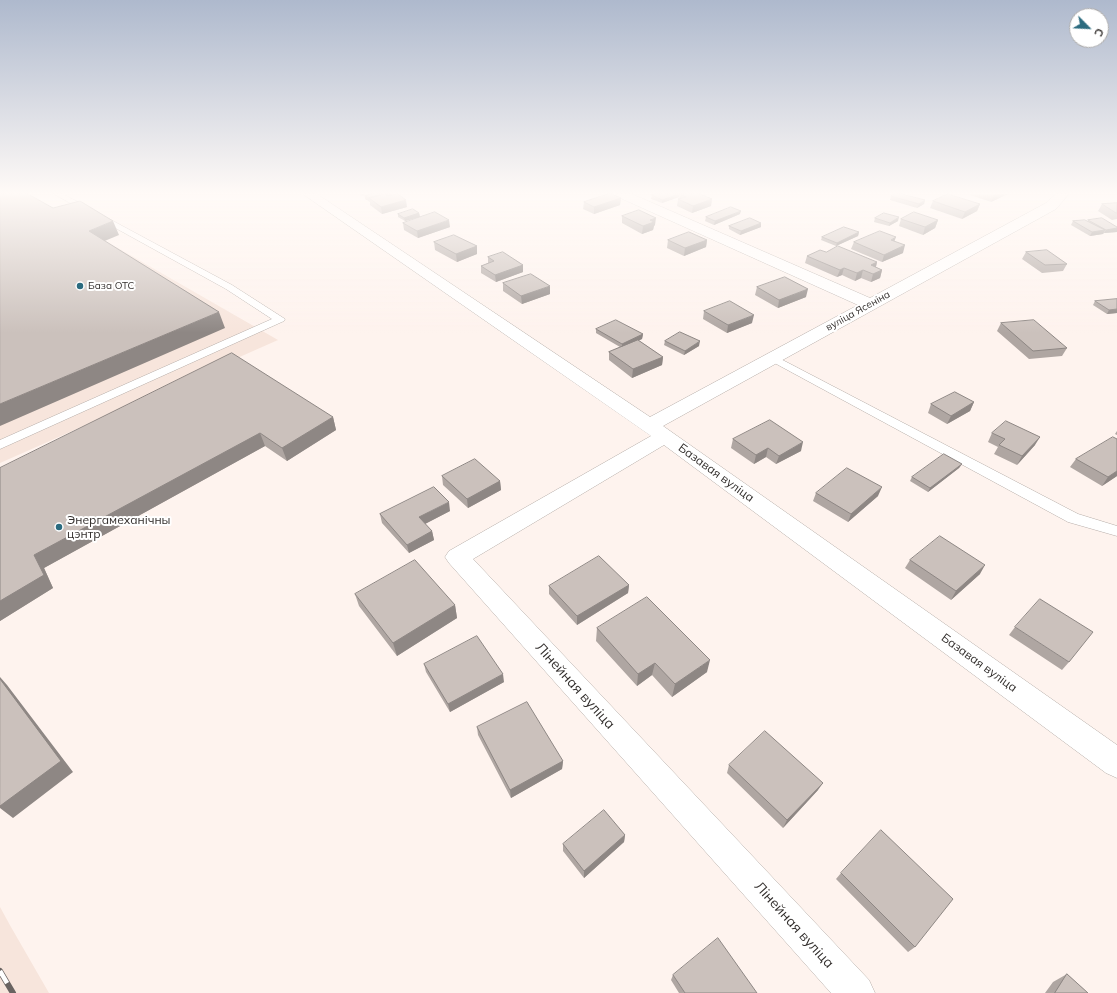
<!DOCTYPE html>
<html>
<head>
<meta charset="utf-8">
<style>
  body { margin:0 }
  #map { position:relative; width:1117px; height:993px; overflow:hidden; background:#fef3ee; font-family:Mulish,sans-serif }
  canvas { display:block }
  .north { position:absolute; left:1069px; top:8px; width:40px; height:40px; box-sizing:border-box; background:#fff; border:1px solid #adacab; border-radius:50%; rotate:114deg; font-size:11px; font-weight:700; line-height:16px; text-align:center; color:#332f2d }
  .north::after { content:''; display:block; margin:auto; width:14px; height:18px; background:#2b6b7f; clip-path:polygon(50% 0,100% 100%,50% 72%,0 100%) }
</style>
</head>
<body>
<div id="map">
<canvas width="1117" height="993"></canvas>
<div class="north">С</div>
</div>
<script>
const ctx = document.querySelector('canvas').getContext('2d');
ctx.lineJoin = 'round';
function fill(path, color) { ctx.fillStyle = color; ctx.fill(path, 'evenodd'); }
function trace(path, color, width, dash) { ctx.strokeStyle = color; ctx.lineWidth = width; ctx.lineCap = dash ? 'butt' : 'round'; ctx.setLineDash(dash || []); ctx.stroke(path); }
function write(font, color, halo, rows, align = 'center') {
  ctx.font = font + ' Mulish,sans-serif'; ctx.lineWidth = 4; ctx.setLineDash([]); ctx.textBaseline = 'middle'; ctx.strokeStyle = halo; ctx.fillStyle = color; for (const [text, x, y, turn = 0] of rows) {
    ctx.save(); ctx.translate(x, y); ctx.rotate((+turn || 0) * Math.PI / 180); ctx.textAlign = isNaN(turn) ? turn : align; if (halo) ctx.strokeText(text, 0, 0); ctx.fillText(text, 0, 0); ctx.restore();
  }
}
const built = new Path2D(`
  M0 194H24L278 340 0 463Z
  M0 907 11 927 49 993H0Z`);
const lane = new Path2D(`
  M54 194H63L232 285 285 319 284 321 0 449V440L272 319 226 289Z
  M773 355 1078 514 1117 526V536L1068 522 769 360 767 358 769 356Z`);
const street = new Path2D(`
  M303 194H317L650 417 858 305 618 197 616 194H632L870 298 1046 203 1056 194H1069L1056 209 663 426 1117 745V778L1106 773 664 445 473 559 869 980 875 993H831L449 563 445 557 449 551 651 436Z`);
const rail = new Path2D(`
  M0 971 13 993`);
const wall = new Path2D(`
  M398 194 407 207 382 214 370 205V202L365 199V196Z
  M656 194H691L712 199 711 206 692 213 677 206 678 199H679L680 194 679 197 662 203 651 199 652 195Z
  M970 194H1008L991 202 970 195Z
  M891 196 925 200 924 204 917 208 890 200Z
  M621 198 620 205 594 214 583 209 584 202Z
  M933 201 980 204 977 211 962 219 930 208Z
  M1117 203V219L1112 220 1098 211 1102 204Z
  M419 213 420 217 405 221 398 217V214Z
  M740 214 714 225 705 221 706 217Z
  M622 216 655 225 654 226 653 230 642 234 622 223Z
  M875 218 898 221 889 226 874 222Z
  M901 219 938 220 935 228 923 235 899 226Z
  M1088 220 1117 227V232L1104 233 1103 234 1090 236 1071 225 1073 221H1088Z
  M403 223 450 227 418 238 404 230Z
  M729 226 761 227 740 235 729 229Z
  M859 232 858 236 836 246 821 240 822 237Z
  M668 240H707L706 247 684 256 667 248Z
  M895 241 903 253 882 262 851 249 854 242Z
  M434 242 477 246V254L457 262 435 250Z
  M826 252 877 262 876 267 882 270 880 278 871 282 861 278 855 281 842 275 837 277 805 263 807 256Z
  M1026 252 1067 264 1063 271 1042 273 1022 259Z
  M488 257 523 265V272L496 282 481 273V266L488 263Z
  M503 283 550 294 522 304 503 291Z
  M757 287 806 297 778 308 755 295Z
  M1117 299V313L1107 314 1093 305 1095 301Z
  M704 311 752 323 727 333 703 319Z
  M1001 323 1067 348 1062 356 1029 359 997 331Z
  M596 329 643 334 642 339 638 340 663 357 662 365 632 378 609 360V352L620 347 596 333Z
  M665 341 699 346 684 355 664 345Z
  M974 402 970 411 947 424 928 413 931 404Z
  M333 417 336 430 287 461 265 446 44 568 53 588 0 621V468Z
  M1117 431V435L1115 434Z
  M992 433 1035 445 1017 465 994 454 998 447 988 442Z
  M733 439 801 451 776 464 766 457 754 464 731 448Z
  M1117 439V476L1102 486 1070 467 1076 459Z
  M962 464 959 468 928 492 910 481 912 477Z
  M442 476 500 481 501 490 468 508 443 485Z
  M816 493 878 496 848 522 813 501Z
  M450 511 425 524 432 531 434 540 409 553 382 523 380 514Z
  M910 560 980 574 951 600 905 568Z
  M629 585 628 593 577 625 549 594V586Z
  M355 594 455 605 457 618 397 656 359 606Z
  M1015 627 1069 662 1062 670 1009 635Z
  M597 628 707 672 672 697 652 675 637 686 596 641Z
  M424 664 504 682 450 712 426 672Z
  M477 727 563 761 562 769 511 798 478 735Z
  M729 765 818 790 783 828 727 773Z
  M625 835 624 842 584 878 563 851V844Z
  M841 873 915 947 908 952 836 879Z
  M1067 974 1088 993H1045L1053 982Z
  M673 975 757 993H679L671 980Z`);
const shadedWall = new Path2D(`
  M360 194H368L361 196Z
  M393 194H398V196L372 200Z
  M679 194V197L662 203V200Z
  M997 194H1008L991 202 994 195Z
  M621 198 620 205 594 214V207Z
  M712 199 711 206 692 213 693 206Z
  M406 200 407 207 382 214 381 207Z
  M925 200 924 204 917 208 919 204Z
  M980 204 977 211 962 219 965 212Z
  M741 211 740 214 714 225 715 221Z
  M419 213 420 217 405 221 404 218Z
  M899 217 898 221 889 226 890 223Z
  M656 218 655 225 654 226 653 230 642 234 643 226 650 220Z
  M449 220 450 227 418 238 417 231Z
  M938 220 935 228 923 235 925 227Z
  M113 221 119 235 95 245 89 231Z
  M761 223V227L740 235 741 231Z
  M1117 228V232L1104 233 1106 230Z
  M1105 230 1103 234 1090 236 1092 232Z
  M859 232 858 236 836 246 837 243Z
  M896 237 893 245 891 240Z
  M707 240 706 247 684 256 685 248Z
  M905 245 903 253 882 262 884 255Z
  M477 246V254L457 262 456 254Z
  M877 262 875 270 869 273 871 265Z
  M523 265V272L496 282 495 275Z
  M844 268 842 275 837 277 840 270Z
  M863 270 861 278 855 281 857 273Z
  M882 270 880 278 871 282 873 274Z
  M550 286V294L522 304 521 296Z
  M808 289 806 297 778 308 779 300Z
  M1117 309V313L1107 314 1109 310Z
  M219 312 225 328 0 426V404Z
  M754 315 752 323 727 333 728 325Z
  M643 334 642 339 622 349V344Z
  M700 341 699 346 684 355 685 351Z
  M663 357 662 365 632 378 633 369Z
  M974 402 970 411 947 424 951 416Z
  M333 417 336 430 287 461 282 448Z
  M260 433 265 446 44 568 53 588 0 621V601L34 555Z
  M1040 437 1035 445 1017 465 1022 456Z
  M803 442 801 451 776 464 779 456Z
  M768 448 766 457 754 464 756 455Z
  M962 464 959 468 928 492 930 488Z
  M1117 471V476L1102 486 1108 477Z
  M500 481 501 490 468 508 467 499Z
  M882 487 878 496 848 522 851 514Z
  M449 502 450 511 421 526 419 517Z
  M432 531 434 540 409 553 407 545Z
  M985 565 980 574 951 600 956 591Z
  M629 585 628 593 577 625V616Z
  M455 605 457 618 397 656 393 643Z
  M710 660 707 672 672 697 675 684Z
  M655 663 652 675 637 686 638 674Z
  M503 674 504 682 450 712 448 704Z
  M0 677 7 685 73 772 13 818 0 808Z
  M563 761 562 769 511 798 510 790Z
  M823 783 818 790 783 828 787 820Z
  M625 835 624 842 584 878V871Z`);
const building = new Path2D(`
  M0 194H28L53 208 80 201 113 221 89 231 219 312 0 404Z
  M371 194H393L387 195 385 194 369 198 365 196Z
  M385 194 388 196 398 194 406 200 381 207 369 198Z
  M608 194H612L621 198 594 207 584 202Z
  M656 194H679L662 200 652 195Z
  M680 194H700L712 199 693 206 678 199 686 197Z
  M895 194H902L925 200 919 204 891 196Z
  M948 194 980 204 965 212 933 201Z
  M1117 203V213H1116L1102 204Z
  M731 207 741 211 715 221 706 217Z
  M413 209 419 213 404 218 398 214Z
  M639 210 656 218 650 220 654 222 643 226 622 216Z
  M435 212 449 220 417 231 403 223Z
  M914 212 938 220 925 227 901 219Z
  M884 213 899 217 890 223 875 218Z
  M750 218 761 223 741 231 729 226Z
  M1102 218 1117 227V228L1106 230 1088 220Z
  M1085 220 1105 230 1092 232 1073 221Z
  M844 227 859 232 837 243 822 237Z
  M880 231 896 237 891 240 905 245 884 255 854 242Z
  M689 232 707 240 685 248 668 240Z
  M454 235 477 246 456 254 434 242Z
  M838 246 877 262 871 265 882 270 873 274 863 270 857 273 844 268 840 270 807 256 820 250 826 252Z
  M1047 250 1067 264 1045 265 1026 252Z
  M503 252 523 265 495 275 481 266 494 261 488 257Z
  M531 274 550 286 521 296 503 283Z
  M785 277 808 289 779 300 757 287Z
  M1117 299V309L1109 310 1095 301Z
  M730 301 754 315 728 325 704 311Z
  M616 320 643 334 622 344 596 329Z
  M1034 320 1067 348 1033 351 1001 323Z
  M680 332 700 341 685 351 665 341Z
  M638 340 663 357 633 369 609 352Z
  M232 353 333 417 282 448 260 433 34 555 44 575 0 601V468Z
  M955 392 974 402 951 416 931 404Z
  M770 420 803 442 779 456 768 448 756 455 733 439Z
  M1006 421 1040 437 1022 456 999 445 1005 439 992 433Z
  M1113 437 1117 439V471L1108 477 1076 459Z
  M944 454 962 464 930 488 912 477Z
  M475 459 500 481 467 499 442 476Z
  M847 468 882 487 851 514 816 493Z
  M434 487 449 502 419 517 432 531 407 545 380 514Z
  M940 536 985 565 956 591 910 560Z
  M599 556 629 585 577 616 549 586Z
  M415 560 455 605 393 643 355 594Z
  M647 597 710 660 675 684 655 663 638 674 597 628Z
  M1040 599 1093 632 1069 662 1015 627Z
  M477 636 503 674 448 704 424 664Z
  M0 679 61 761 0 806Z
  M527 702 563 761 510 790 477 727Z
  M765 731 823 783 787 820 729 765Z
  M604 810 625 835 584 871 563 844Z
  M881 830 953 899 915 947 841 873Z
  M718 938 757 993H685L673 975Z
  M1067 974 1088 993H1055Z`);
const markers = [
  [80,286,4,"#2b6b7f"],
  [59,527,4,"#2b6b7f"]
];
const farPoinames = [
  ["База ОТС",88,286]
];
const farStreetnames = [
  ["вуліца Ясеніна",858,311,-29]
];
const streetNames = [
  ["Базавая вуліца",716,473,36],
  ["Базавая вуліца",979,663,36]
];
const poiNames = [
  ["Энергамеханічны",67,520],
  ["цэнтр",67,534]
];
const nearStreetnames = [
  ["Лінейная вуліца",575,686,48],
  ["Лінейная вуліца",794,925,48]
];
fill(built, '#f7e5dc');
trace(lane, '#b6ada8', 1);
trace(street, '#b6ada8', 1);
fill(lane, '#fff');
fill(street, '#fff');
trace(rail, '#696361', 6);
trace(rail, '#fff', 4.5, [14]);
fill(wall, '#afa6a2');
fill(shadedWall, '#8e8784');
fill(building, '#cbc1bc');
trace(building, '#8e8784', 1);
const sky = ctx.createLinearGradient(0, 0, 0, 333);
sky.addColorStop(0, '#aeb9cd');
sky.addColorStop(0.58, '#fffaf7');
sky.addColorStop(1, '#fffaf700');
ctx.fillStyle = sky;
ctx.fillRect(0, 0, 1117, 333);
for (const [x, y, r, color] of markers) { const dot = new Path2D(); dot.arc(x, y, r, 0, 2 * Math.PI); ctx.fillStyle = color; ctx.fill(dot); trace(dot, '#fff', 1.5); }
write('10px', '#332f2d', '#fff', farPoinames, 'left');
write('10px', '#332f2d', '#fff', farStreetnames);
write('12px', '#332f2d', '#fff', streetNames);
write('12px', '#332f2d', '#fff', poiNames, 'left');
write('14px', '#332f2d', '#fff', nearStreetnames);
</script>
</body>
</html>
